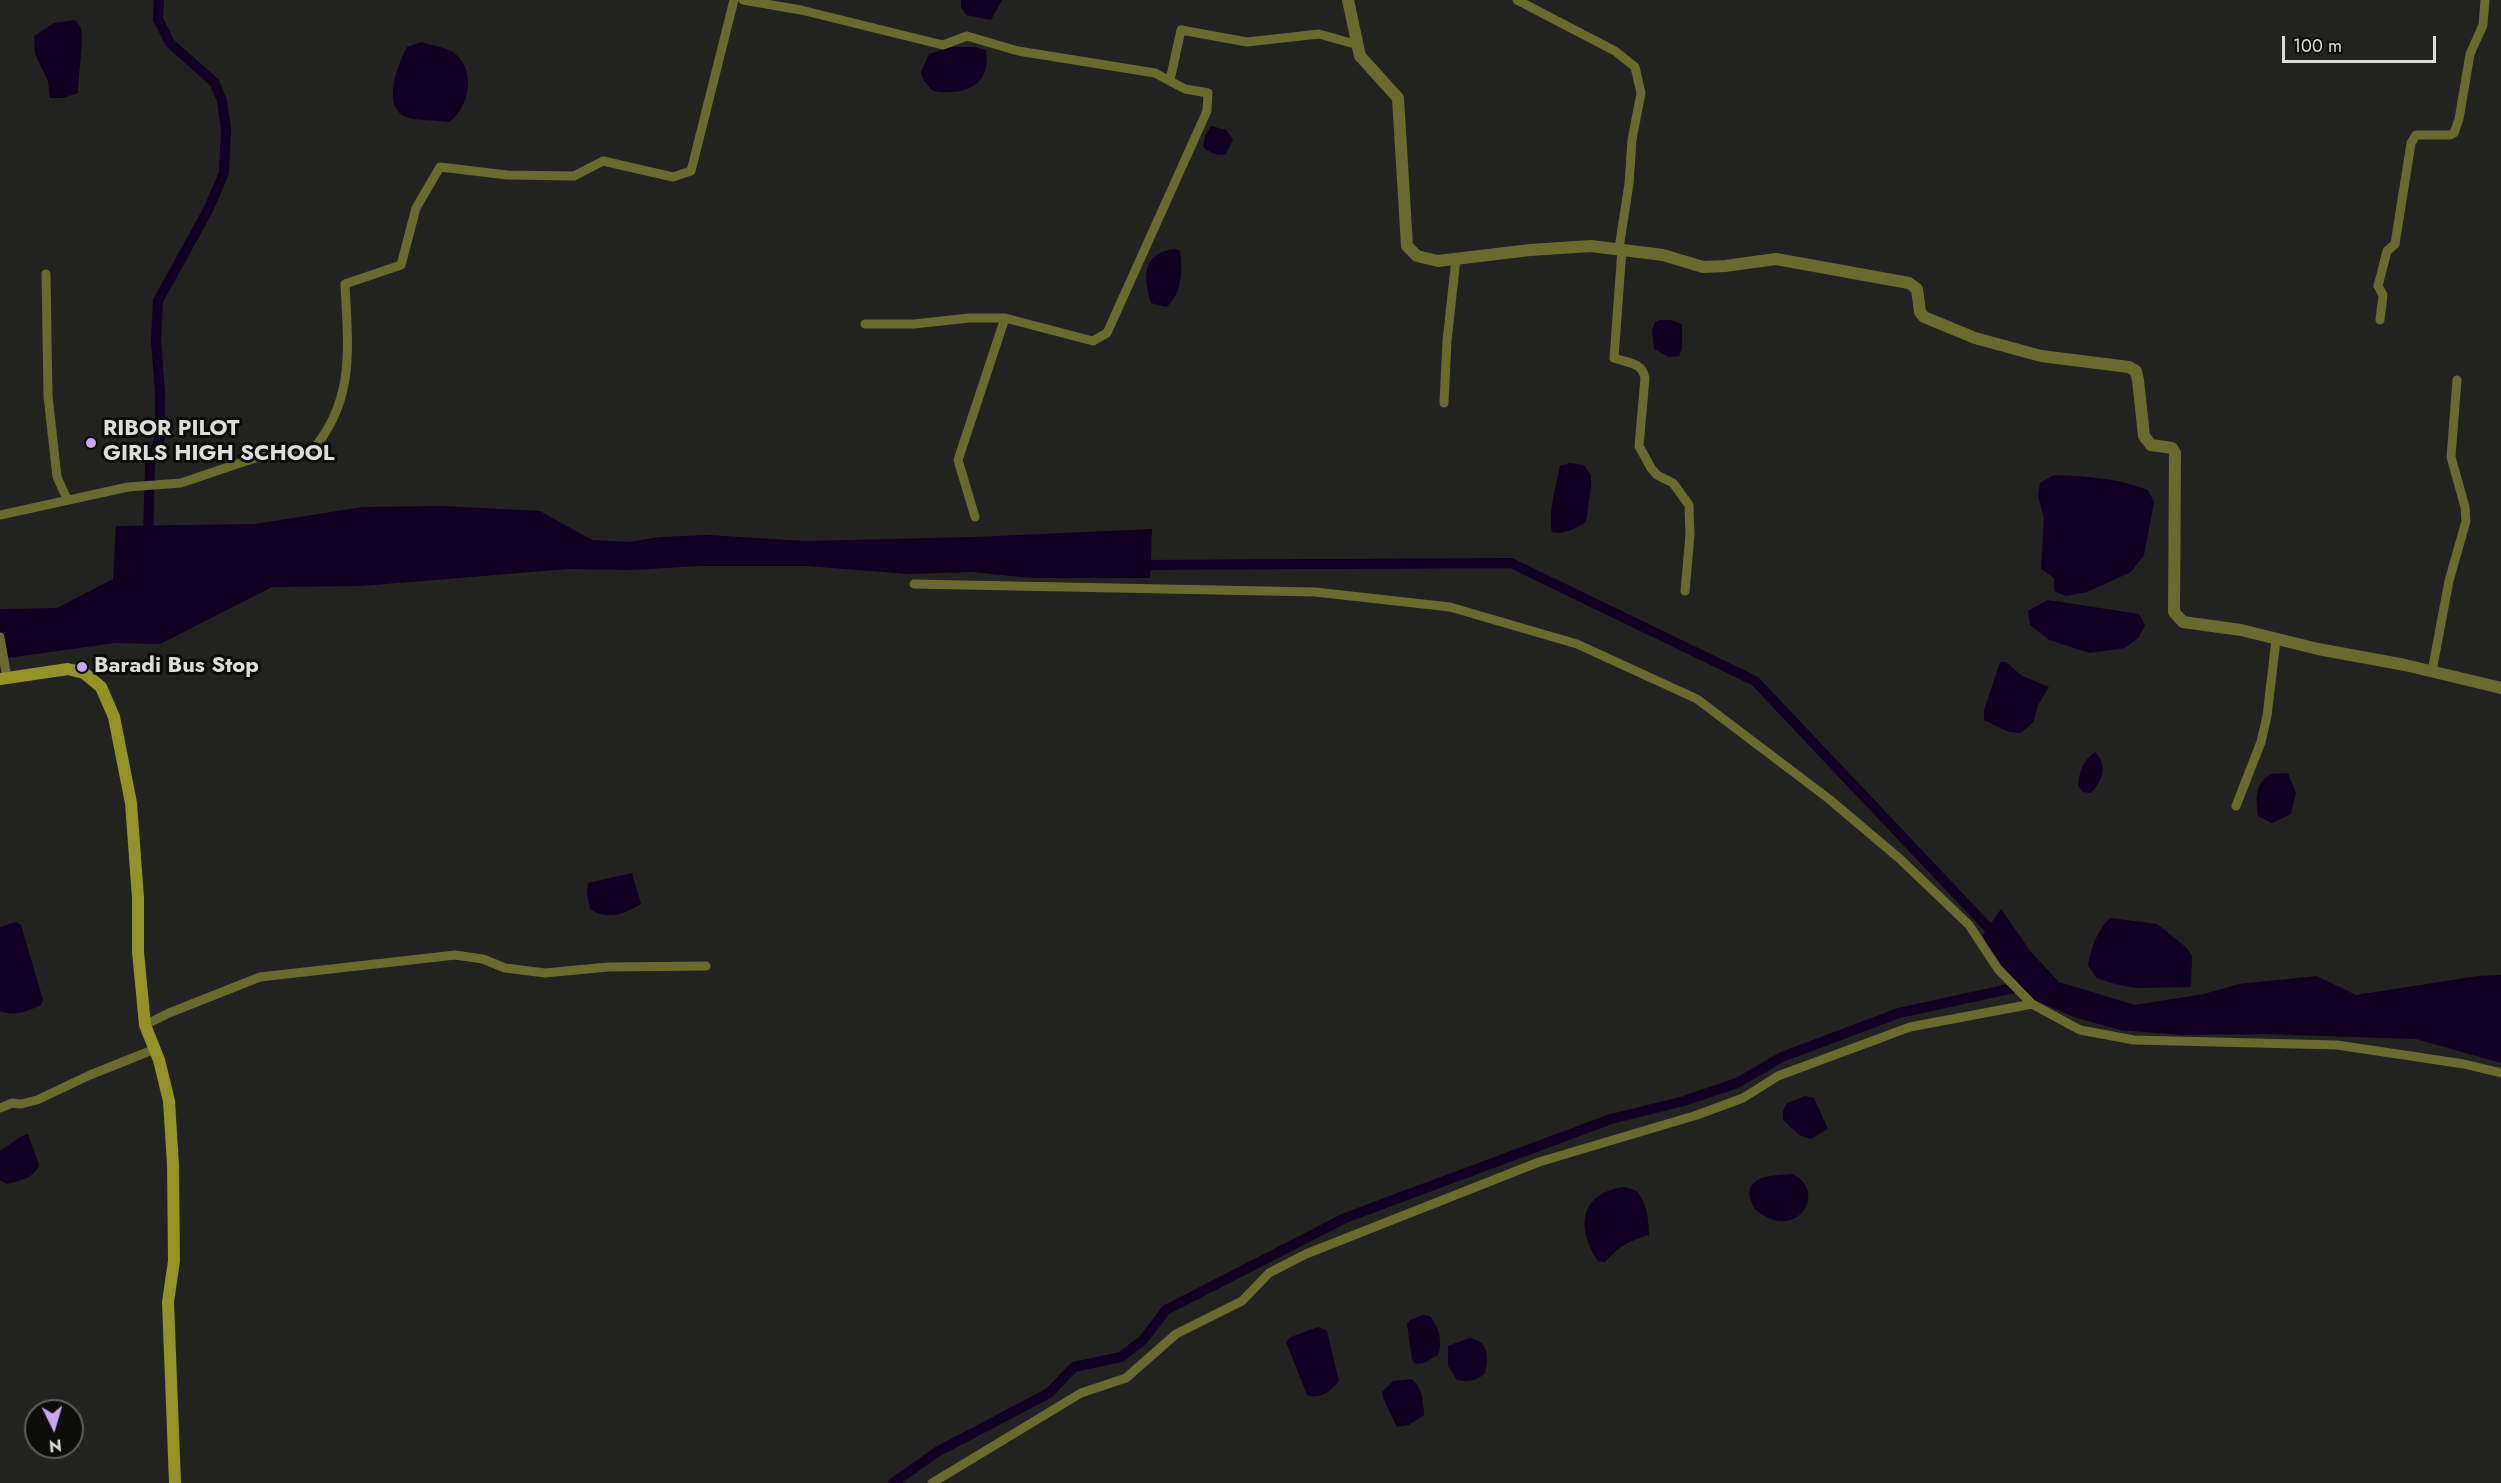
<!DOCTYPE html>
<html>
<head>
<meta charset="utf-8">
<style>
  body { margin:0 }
  #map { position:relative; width:2501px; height:1483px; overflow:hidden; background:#222220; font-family:Jost,sans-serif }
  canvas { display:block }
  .north { position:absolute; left:24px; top:1399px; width:60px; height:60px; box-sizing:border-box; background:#0c0c0b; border:2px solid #5f605e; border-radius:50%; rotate:175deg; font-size:16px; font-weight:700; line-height:24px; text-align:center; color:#dcdddb }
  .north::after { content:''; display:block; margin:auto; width:21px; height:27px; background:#c4a7f1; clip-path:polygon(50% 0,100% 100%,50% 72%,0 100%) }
  .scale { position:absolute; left:2282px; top:36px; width:154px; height:27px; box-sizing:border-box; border:3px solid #dcdddb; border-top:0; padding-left:8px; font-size:18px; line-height:21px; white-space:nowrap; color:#dcdddb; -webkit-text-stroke:4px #0c0c0b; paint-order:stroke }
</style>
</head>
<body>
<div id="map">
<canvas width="2501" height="1483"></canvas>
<div class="north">N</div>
<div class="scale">100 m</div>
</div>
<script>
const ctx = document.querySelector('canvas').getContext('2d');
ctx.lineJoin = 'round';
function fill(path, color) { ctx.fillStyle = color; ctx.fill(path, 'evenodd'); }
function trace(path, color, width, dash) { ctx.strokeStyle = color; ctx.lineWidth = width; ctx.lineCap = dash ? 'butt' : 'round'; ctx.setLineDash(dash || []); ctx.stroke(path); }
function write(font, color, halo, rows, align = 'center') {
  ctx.font = font + ' Jost,sans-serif'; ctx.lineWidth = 6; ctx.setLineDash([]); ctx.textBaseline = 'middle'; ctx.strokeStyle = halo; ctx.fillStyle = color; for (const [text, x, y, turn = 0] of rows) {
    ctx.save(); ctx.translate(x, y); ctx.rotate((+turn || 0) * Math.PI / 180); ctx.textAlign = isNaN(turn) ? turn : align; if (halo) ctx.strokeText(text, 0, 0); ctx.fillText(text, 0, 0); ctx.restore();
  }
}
const water = new Path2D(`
  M961 0H1002L991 20 966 15 961 7Z
  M75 20C76 21 80 26 81 28 84 38 78 79 78 93L63 98H50L48 81 35 54 34 36 54 23Z
  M421 42C431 45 445 47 453 52 477 69 470 107 449 122 437 120 418 121 406 117 381 106 398 64 407 47Z
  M950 47H975L986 50C992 86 964 96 933 91L924 81 921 72 929 54Z
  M1211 126 1226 130 1233 139 1226 154C1218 157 1209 152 1203 147L1205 136Z
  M1176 249 1180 251C1183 268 1182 296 1166 307L1151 303C1143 276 1142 252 1176 249Z
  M1660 320H1671L1682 324V349L1679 356 1669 357 1654 349 1652 330 1655 322Z
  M1570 463 1584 465 1591 475V486L1586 522C1576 528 1562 536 1552 532 1548 512 1556 486 1560 466Z
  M2054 475C2085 476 2118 478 2148 490L2154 502 2144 555 2131 572 2087 592 2066 596 2054 591V578L2041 569 2044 518 2038 496 2040 483Z
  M443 506 540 511 592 540 629 542 659 537 708 535 806 541 975 537 1152 529 1150 578H1030L972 572 907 574 808 566H699L632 570 569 569 361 586 272 587 160 644 115 643 0 659V609L57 608 113 579 116 526 255 524 362 507Z
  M2048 600 2139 614 2145 625 2139 637 2125 648 2090 653 2049 640 2030 625 2028 611Z
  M2000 662H2006L2022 676 2049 687 2038 705 2034 721 2021 733 2009 732 1984 720V710Z
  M2095 752C2108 765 2103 780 2091 793L2083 792 2078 786C2079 772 2083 760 2095 752Z
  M2288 773 2296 793 2291 814 2272 823 2258 816C2256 798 2254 784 2271 774Z
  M632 873 641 904C624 914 608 921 590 909L587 894 588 883Z
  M2001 909 2031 952 2059 982 2135 1005 2204 994 2239 984 2317 976 2356 995 2478 976 2501 975V1063L2416 1039 2264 1034 2182 1035 2120 1030 2074 1017 2034 1000 2004 973 1982 936Z
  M2110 918 2157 924 2186 947 2192 956 2191 987 2135 988 2115 984 2097 978 2088 966C2091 947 2097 931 2110 918Z
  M16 922 21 925 43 1000 41 1005C29 1011 13 1017 0 1011V927Z
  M1805 1096 1814 1098 1828 1129 1811 1139 1799 1135 1783 1120V1111L1787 1103Z
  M28 1134 39 1165C35 1178 19 1181 7 1184L0 1180V1151L22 1136Z
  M1792 1174C1828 1190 1799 1241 1760 1213 1754 1210 1752 1204 1750 1198 1745 1175 1776 1175 1792 1174Z
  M1623 1187C1628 1188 1633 1188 1637 1192 1647 1201 1649 1223 1649 1235 1629 1241 1619 1246 1605 1262L1598 1261C1576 1228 1579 1194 1623 1187Z
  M1423 1315 1430 1316C1439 1327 1443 1342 1438 1355L1424 1363 1416 1364 1412 1360 1407 1324 1410 1320Z
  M1318 1327 1327 1331 1339 1381C1331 1391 1320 1400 1307 1395L1286 1342 1291 1337Z
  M1469 1338C1488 1340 1489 1356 1485 1373 1477 1381 1468 1382 1457 1380L1448 1366V1346Z
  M1411 1379C1423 1387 1423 1402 1424 1415L1409 1425 1397 1427 1383 1398 1382 1392 1393 1381Z`);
const canal = new Path2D(`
  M148 539 150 465 160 438V392L156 340 158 301 208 210 224 173 226 129 222 101 215 83 170 43 158 19 159 0
  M1137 565 1511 563 1755 681 1998 938
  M893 1483 937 1452 1049 1393 1074 1367 1121 1357 1143 1340 1166 1310 1345 1218 1611 1119 1684 1101 1737 1083 1782 1057 1899 1013 2023 986`);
const minor = new Path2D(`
  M743 0 801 10 943 45 967 36 1018 51 1155 73 1185 89 1208 93 1207 111 1107 333 1093 341 1005 318 958 460 975 517
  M1517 0 1615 51 1635 67 1641 93 1632 140 1629 184 1619 248
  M1170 80 1181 30 1247 42 1319 34 1358 45
  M1622 249 1614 358C1628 363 1642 362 1645 378L1639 446 1651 468 1657 475 1673 483 1689 505 1690 535 1685 591
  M46 274 48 396 57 477 67 499
  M2380 320 2383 295 2378 286 2387 251 2395 244 2411 143 2416 135H2450L2454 133 2459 119 2470 54 2483 25 2485 0
  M865 324H914L969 318H1005
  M1444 403 1447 341 1456 259
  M0 515 128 487 181 483 258 457 310 453C356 401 348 348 345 284L401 265 416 208 440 167 507 175 574 176 603 161 673 177 691 171 734 0
  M914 584 1315 592 1450 607 1577 644 1697 699 1829 799 1900 859 1969 925 1998 969 2032 1004
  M0 637 7 678
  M2432 671 2449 581 2466 521 2465 507 2451 457 2457 380
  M2236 806 2261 742 2267 716 2276 640
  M145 1025 169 1013 260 977 455 955 483 959 505 968 545 973 608 967 706 966
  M0 1108 12 1103 21 1104 37 1100 90 1075 155 1049
  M932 1483 1081 1393 1126 1378 1176 1334 1242 1301 1269 1273 1306 1254 1539 1162 1697 1115 1743 1098 1778 1076 1910 1027 2032 1004 2080 1030 2134 1040 2337 1045 2464 1064 2501 1073`);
const tertiary = new Path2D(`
  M1348 0 1360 56 1398 98 1407 246 1417 256 1438 261 1530 250 1591 246 1663 255 1703 267 1725 266 1776 259 1909 283 1917 289 1920 312 1924 317 1975 338 2041 356 2129 367 2136 371 2138 380 2144 436 2151 445 2172 448 2175 453 2174 612 2183 622 2241 630 2318 649 2405 665 2501 688`);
const secondary = new Path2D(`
  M0 679 68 669 84 673 101 687 114 717 131 803 138 898V952L145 1025 159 1060 169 1101 173 1165 174 1261 168 1302 175 1483`);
const markers = [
  [91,443,6,"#c4a7f1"],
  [82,667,6,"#c4a7f1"]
];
const poiNames = [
  ["RIBOR PILOT",103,430],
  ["GIRLS HIGH SCHOOL",103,455],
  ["Baradi Bus Stop",94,667]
];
fill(water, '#100022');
trace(canal, '#100022', 10);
trace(minor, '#696a2d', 9);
trace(tertiary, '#696a2d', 12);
trace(secondary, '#929227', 12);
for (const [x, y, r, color] of markers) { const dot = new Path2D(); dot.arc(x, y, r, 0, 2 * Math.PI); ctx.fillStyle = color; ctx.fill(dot); trace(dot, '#0c0c0b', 2); }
write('bold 22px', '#dcdddb', '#0c0c0b', poiNames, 'left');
</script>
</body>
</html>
